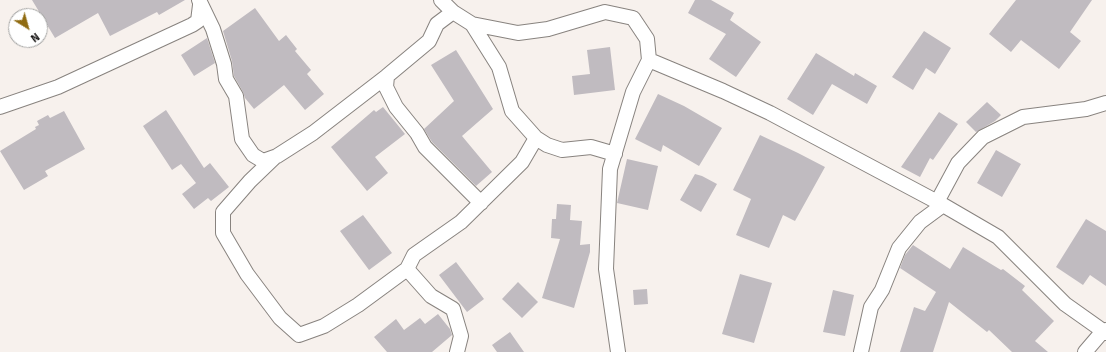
<!DOCTYPE html>
<style>
body{margin:0}
#map{position:relative;width:1106px;height:352px;overflow:hidden;background:#f7f1ed;font-family:Signika,sans-serif}
canvas{display:block}
.north{position:absolute;left:8px;top:8px;width:40px;height:40px;box-sizing:border-box;background:#fff;border:1px solid #a3a3a2;border-radius:50%;rotate:143deg;font-size:11px;font-weight:700;line-height:16px;text-align:center;color:#1a1817}
.north::after{content:'';display:block;margin:auto;width:14px;height:18px;background:#906b11;clip-path:polygon(50% 0,100% 100%,50% 72%,0 100%)}
</style>
<div id="map">
<canvas width="1106" height="352"></canvas>
<div class="north">N</div>
</div>
<script>
const context = document.querySelector('canvas').getContext('2d');
context.lineJoin = 'round';
function fillPath(path, color) { context.fillStyle = color; context.fill(path, 'evenodd'); }
function stroke(path, color, width, dash) { context.strokeStyle = color; context.lineWidth = width; context.lineCap = dash ? 'butt' : 'round'; context.setLineDash(dash || []); context.stroke(path); }
fillPath(new Path2D(`
 M32,0H185L159,15L157,12L110,36L98,13L55,38Z
 M695,0H711L734,13L730,20L761,42L736,77L709,59L726,34L688,13Z
 M1016,0H1092L1070,32L1081,41L1059,69L1021,40L1011,52L989,34Z
 M255,8L279,41L286,35L297,49L295,51L311,70L307,74L324,94L305,110L284,85L254,109L245,98L243,92L234,76L232,61L223,31Z
 M924,31L951,48L935,74L926,68L913,90L892,77Z
 M207,38L215,63L194,76L181,55Z
 M610,47L615,90L574,95L572,76L590,74L587,50Z
 M456,50L493,109L462,136L492,172L476,186L432,142L424,129L454,101L431,65Z
 M816,53L854,76L855,73L877,86L867,104L832,84L813,115L787,99Z
 M658,94L684,106L722,128L699,166L663,145L661,152L635,139Z
 M987,102L1001,115L995,121L976,132L966,122Z
 M383,107L405,134L375,157L388,173L367,191L331,147L374,110L376,112Z
 M166,110L204,168L210,163L229,187L211,201L208,198L194,209L182,194L196,183L181,164L172,170L143,126Z
 M64,111L85,149L45,171L48,176L24,190L0,151L36,129L35,127L39,125L37,121L48,115L50,118Z
 M939,112L958,124L933,160L930,158L920,177L901,167Z
 M760,135L798,153L825,167L795,221L783,215L769,248L736,235L751,199L733,190Z
 M996,150L1021,164L1002,197L977,183Z
 M627,159L658,166L648,210L617,203Z
 M695,174L702,176L717,184L701,212L680,200Z
 M557,204L571,205L570,220L582,221L580,245L590,244V252L574,308L542,298L560,239L551,238L552,219H556Z
 M363,215L392,253L369,270L340,231Z
 M1086,219L1106,231V286L1090,275L1083,285L1056,267Z
 M913,245L950,269L963,247L1001,270L1003,269L1025,286L1022,290L1054,321L1035,341L1048,352H1012L989,330L987,332L949,302L933,352H900L914,307L925,311L936,292L900,268L905,255Z
 M456,262L484,299L467,312L439,275Z
 M740,274L772,283L754,343L722,334Z
 M518,282L538,302L522,318L502,299Z
 M647,289L648,304L634,305L633,290Z
 M833,290L854,295L845,336L823,332Z
 M438,314L450,329L452,335L432,352H387L374,337L396,319L404,330L420,318L425,324Z
 M510,332L524,352H497L492,345Z`), '#c0bbc0');
const minor = new Path2D(`
 M199,0L213,29L224,64L226,79L236,96L242,139L253,155L263,161L277,156L313,133L387,76L429,41L437,24L453,12
 M441,0L453,12L472,24L518,33L548,29L605,12L633,18L647,39L649,60L633,92L610,169L606,269L618,352
 M472,24L499,67L512,111L536,138L547,145L562,150L591,147L615,154
 M649,60L723,91L770,113L943,205L998,237L1065,304L1106,333
 M387,76L386,87L396,107L417,133L425,147L481,203
 M0,107L58,87L192,25L198,21L200,5
 M275,157L250,181L223,212V233L247,274L280,318L299,335L324,326L358,305L407,269L414,255L461,222L522,162L536,138
 M937,202L958,163L983,137L1023,117L1086,109L1106,103
 M407,269L431,296L453,309L461,336L457,352
 M861,352L871,307L882,290L899,248L920,222L943,205
 M1085,352L1103,331L1106,330`);
stroke(minor, '#88837f', 16);
stroke(minor, '#fff', 14);
</script>
